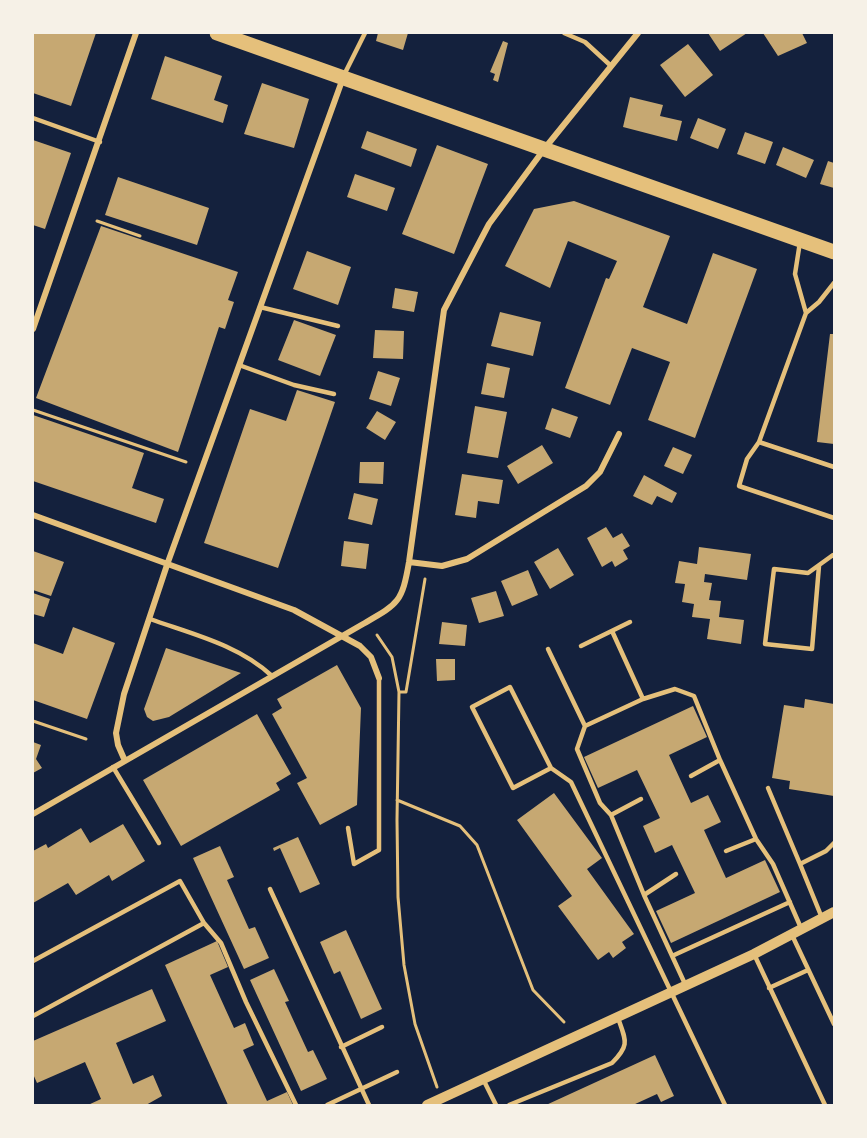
<!DOCTYPE html>
<style>
body{margin:0}
#map{position:relative;width:867px;height:1138px;overflow:hidden;background:#14213d;font-family:Mulish,sans-serif}
canvas{display:block}
.frame{position:absolute;inset:0;border:34px solid #f6f1e7;pointer-events:none}
</style>
<div id="map">
<canvas width="867" height="1138"></canvas>
<div class="frame"></div>
</div>
<script>
const context = document.querySelector('canvas').getContext('2d');
context.lineJoin = 'round';
function fillPath(path, color) { context.fillStyle = color; context.fill(path, 'evenodd'); }
function stroke(path, color, width, dash) { context.strokeStyle = color; context.lineWidth = width; context.lineCap = dash ? 'butt' : 'round'; context.setLineDash(dash || []); context.stroke(path); }
fillPath(new Path2D(`
 M33,33H96L71,106L33,93Z
 M378,33H408L403,50L376,41Z
 M708,33H747L720,51Z
 M763,33H802L807,43L778,56Z
 M503,41L508,43L498,82L493,80L495,74L490,72Z
 M688,44L713,75L685,97L660,65Z
 M165,56L222,76L214,100L228,105L223,123L151,99Z
 M262,83L309,99L294,148L244,134Z
 M630,97L663,105L660,116L682,121L677,141L623,127Z
 M698,118L726,129L718,149L690,138Z
 M367,131L417,149L411,167L361,148Z
 M745,132L773,142L765,164L737,154Z
 M33,140L71,153L45,229L33,225Z
 M437,145L488,164L454,254L402,234Z
 M783,147L814,160L806,178L776,165Z
 M828,161L834,163V188L820,184Z
 M355,174L395,188L387,211L347,197Z
 M118,177L209,208L197,245L105,215Z
 M574,201L670,236L643,307L687,324L713,253L757,269L695,438L648,420L670,362L632,348L610,405L565,388L606,278L609,279L617,261L568,241L550,288L505,266L534,209Z
 M101,226L238,272L228,300L234,302L225,329L219,327L178,452L36,398Z
 M307,251L351,267L338,305L293,289Z
 M395,288L418,292L414,312L392,308Z
 M500,312L541,322L533,356L491,346Z
 M294,320L336,335L320,376L278,360Z
 M375,330L404,331L403,359L373,358Z
 M830,334H834V444L817,442Z
 M487,363L510,368L504,398L481,394Z
 M378,371L400,378L391,406L369,399Z
 M297,390L335,402L278,568L204,543L250,409L286,421Z
 M475,406L507,412L498,458L467,453Z
 M552,408L578,417L570,438L545,429Z
 M377,411L396,422L385,440L366,428Z
 M33,415L144,453L132,488L164,499L156,523L33,481Z
 M542,445L553,463L518,484L507,466Z
 M673,447L692,455L683,474L664,466Z
 M360,462H384L383,484L359,483Z
 M462,474L503,480L499,504L478,501L476,518L455,515Z
 M644,475L677,493L672,503L657,496L652,505L633,496Z
 M354,493L378,499L372,525L348,519Z
 M606,527L613,538L622,533L630,546L623,550L628,559L615,567L612,561L602,567L587,538Z
 M344,541L369,544L366,569L341,566Z
 M699,547L751,554L747,580L705,574L704,582L712,583L709,600L721,601L719,617L744,620L741,644L707,639L710,619L692,617L694,604L682,602L685,584L675,583L679,561L697,564Z
 M558,548L574,575L550,589L534,562Z
 M33,551L64,562L51,596L33,590Z
 M528,570L538,595L512,606L501,581Z
 M496,591L504,616L479,623L471,598Z
 M33,593L50,599L44,617L33,614Z
 M442,622L467,625L465,646L439,644Z
 M73,627L115,643L87,719L33,700V643L63,654Z
 M166,648L241,673L169,717L153,721L147,717L144,709Z
 M436,659H455V680L437,681Z
 M337,665L361,708L357,805L320,825L297,783L307,778L272,714L282,708L277,699Z
 M805,699L834,704V796L789,789L790,781L772,778L784,705L804,708Z
 M693,706L707,737L669,755L691,803L708,795L721,822L704,830L726,878L765,860L780,892L671,943L656,911L695,893L672,845L655,853L643,826L660,818L637,770L598,788L584,757Z
 M257,714L291,774L276,783L280,790L181,846L143,780Z
 M33,742L41,745L36,759L42,768L33,773Z
 M554,793L602,858L587,869L634,934L622,942L626,948L613,958L609,952L598,960L558,906L572,896L517,820Z
 M123,824L145,861L112,881L109,875L76,895L68,883L33,903V851L46,844L48,848L81,828L90,843Z
 M298,837L320,884L300,893L280,848L274,851L273,848Z
 M220,846L234,877L227,880L249,929L255,927L269,958L244,969L193,858Z
 M346,930L382,1009L361,1019L340,971L334,974L320,942Z
 M217,941L228,967L210,975L234,1028L245,1023L254,1045L243,1050L267,1101L287,1092L293,1105H228L165,965Z
 M274,969L289,1001L285,1002L308,1052L313,1050L327,1079L301,1091L250,980Z
 M152,989L166,1021L116,1043L133,1084L153,1075L162,1096L146,1105H88L101,1099L85,1062L37,1083L33,1074V1041Z
 M655,1055L674,1096L661,1102L657,1094L633,1105H546Z`), '#c6a872');
stroke(new Path2D(`
 M97,221L140,236
 M33,410L186,462
 M377,635L392,657L399,692L397,820L398,897L404,965L415,1024L437,1087
 M399,692H406L425,579
 M33,721L86,739
 M397,800L460,826L477,845L533,990L564,1022`), '#e5c07b', 3);
stroke(new Path2D(`
 M564,33L585,42L610,65
 M344,75L365,33
 M33,118L100,142
 M800,242L795,274L806,313
 M834,283L819,302L806,313L759,442L747,459L739,486L834,518
 M260,307L338,326
 M239,365L294,385L334,394
 M759,442L834,467
 M819,566L812,649L765,644L774,569L808,573L833,555L834,556
 M150,619C192,634 239,645 272,676
 M612,631L643,699
 M581,646L630,622
 M548,649L585,726
 M113,767L159,843
 M551,768L513,788L472,707L510,687L551,768L571,782L725,1105
 M691,776L720,760L756,839L773,864L801,928
 M768,788L800,864
 M641,799L611,815L644,895L685,984
 M611,815L600,803L577,749L585,726L643,699L675,689L694,696L720,760
 M348,828L354,864L379,850V678
 M726,851L756,839
 M270,889L369,1105
 M644,895L676,874
 M822,918L800,864L826,851L834,843
 M204,923L221,943L246,1002L296,1105
 M792,935L834,1024
 M754,954L825,1105
 M672,956L790,902
 M33,961L180,881L204,923L33,1016
 M769,988L808,970
 M341,1047L382,1027
 M483,1079L496,1105
 M327,1105L397,1072
 M509,1105L612,1063C630,1045 626,1041 618,1018`), '#e5c07b', 4.5);
stroke(new Path2D(`
 M33,329L136,33
 M33,515L294,610L360,646L371,657L379,678
 M409,562L442,566L467,559L586,486L600,472L619,434
 M125,761L118,745L116,733L124,694L168,562L343,78
 M33,814L363,624C398,604 402,603 409,562L444,310L489,224L545,148L638,33`), '#e5c07b', 6);
stroke(new Path2D(`
 M427,1105L754,954L834,912`), '#e5c07b', 10);
stroke(new Path2D(`
 M217,33L834,252`), '#e5c07b', 15);
</script>
